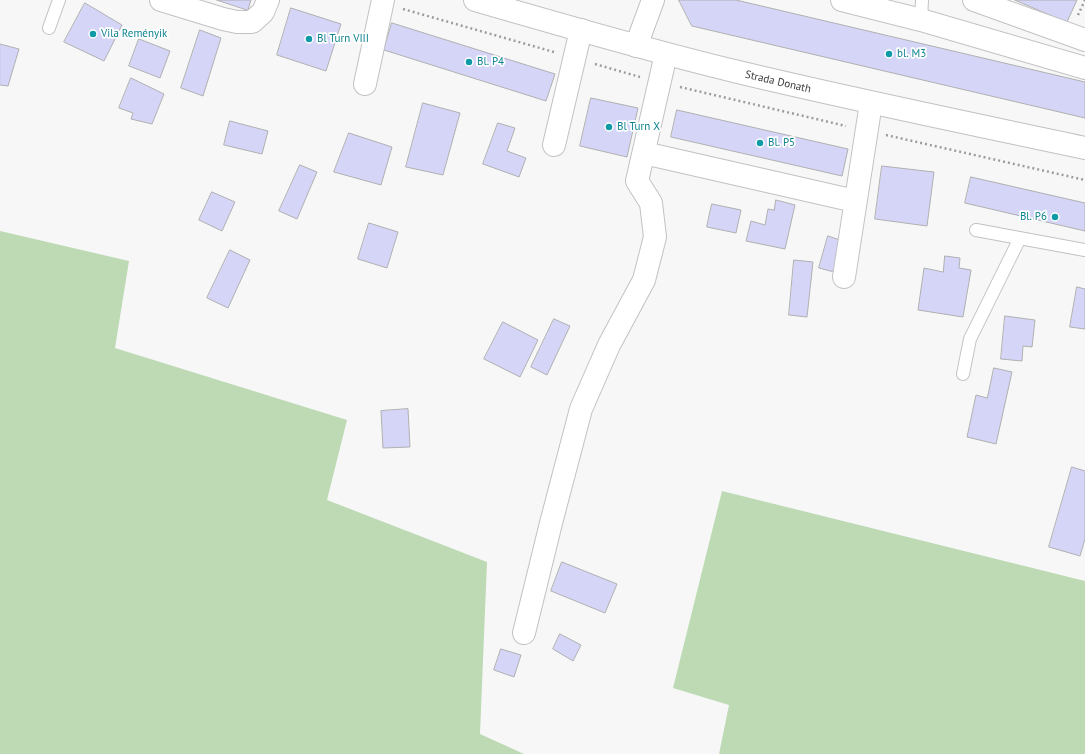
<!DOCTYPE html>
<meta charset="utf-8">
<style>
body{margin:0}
canvas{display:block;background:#f7f7f8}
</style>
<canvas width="1085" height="754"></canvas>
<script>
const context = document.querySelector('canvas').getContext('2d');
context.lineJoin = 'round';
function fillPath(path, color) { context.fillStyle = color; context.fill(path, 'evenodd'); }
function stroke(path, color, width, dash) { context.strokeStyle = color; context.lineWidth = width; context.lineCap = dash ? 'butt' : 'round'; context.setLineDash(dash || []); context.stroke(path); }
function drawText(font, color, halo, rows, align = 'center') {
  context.font = font + ' "PT Sans",sans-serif'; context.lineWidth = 3.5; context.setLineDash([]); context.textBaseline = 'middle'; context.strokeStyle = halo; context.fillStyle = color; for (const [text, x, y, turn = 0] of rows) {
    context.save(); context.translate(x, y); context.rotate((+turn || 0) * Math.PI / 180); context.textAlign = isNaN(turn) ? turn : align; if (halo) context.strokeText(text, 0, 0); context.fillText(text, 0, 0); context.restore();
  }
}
fillPath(new Path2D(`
 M0,231L129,261L115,348L347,420L327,500L487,562L480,734L524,754H0Z
 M722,491L1085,581V754H719L729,705L673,688Z`), '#bddab4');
const building = new Path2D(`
 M217,0H251L248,10Z
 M679,0H736L1085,82V118L692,26Z
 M1015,0H1077L1067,22Z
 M85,3L122,25L104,61L64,42Z
 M291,8L341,24L326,71L277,55Z
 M392,23L555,74L546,101L384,50Z
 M200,30L221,38L203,96L181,88Z
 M139,39L170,51L160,78L129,66Z
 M0,44L19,49L8,86L0,85Z
 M131,78L164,94L152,124L131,119L133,113L119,108Z
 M591,98L638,108L627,157L580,146Z
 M423,103L460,113L443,175L406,167Z
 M677,110L848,149L842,176L671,137Z
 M230,121L268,131L262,154L224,145Z
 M498,123L515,128L507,151L526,158L519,177L483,164Z
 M349,133L392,147L381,185L334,172Z
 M300,165L317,172L297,219L279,211Z
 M882,166L934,172L927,226L875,219Z
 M971,177L1085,203V231L965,203Z
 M212,192L235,202L222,231L199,220Z
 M776,200L795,205L785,249L746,241L751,221L765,225L768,209L774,210Z
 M712,204L741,210L736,233L707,227Z
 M369,223L398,232L387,268L358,259Z
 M828,236L843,241L834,272L819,268Z
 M230,250L250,260L228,308L207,298Z
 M945,256L960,258L959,268L971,270L963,317L918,310L924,268L943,272Z
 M794,260L813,262L807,317L789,315Z
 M1077,287L1085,289V329L1070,327Z
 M1005,316L1035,320L1032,347L1023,346L1022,361L1001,359Z
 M554,319L570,326L547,375L531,367Z
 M503,322L538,340L520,377L484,359Z
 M994,368L1012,372L996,444L967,437L976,395L987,398Z
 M408,409L410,447L383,448L381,411Z
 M1072,467L1085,471V539L1080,556L1049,547Z
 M562,562L617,584L605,613L551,591Z
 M560,634L581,645L573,661L553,649Z
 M501,649L521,655L514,677L494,670Z`);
fillPath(building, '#d4d5f7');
stroke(building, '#b0b0b1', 1);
const service = new Path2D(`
 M921,20L922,0
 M49,28L59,0
 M976,230L1085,250
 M963,374L970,339L1020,238`);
const minor = new Path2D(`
 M161,0L223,19L237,22H252L263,12L268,0
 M842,0L921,20L1085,68
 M974,0L1085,40
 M636,46L653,0
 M365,84L383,0
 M554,145L581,30
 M644,153L855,201
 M844,277L871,103
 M524,633L551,523L581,409L609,345L644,280L655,237L651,203L637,181L666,54`);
const secondary = new Path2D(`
 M475,0C561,25 647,50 734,71C850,99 968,123 1085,148`);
stroke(service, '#c2c2c3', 14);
stroke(minor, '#c2c2c3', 24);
stroke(secondary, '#c2c2c3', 24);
stroke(new Path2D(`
 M403,9L554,52
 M1078,15L1085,0
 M595,64L640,77
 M680,87L846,126
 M886,135L1085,180`), '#9d9d9e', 2.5, [2, 3]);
stroke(service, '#fff', 12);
stroke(minor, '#fff', 22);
stroke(secondary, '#fff', 22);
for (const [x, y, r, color] of [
 [93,34,4,"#0f9aa8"],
 [309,39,4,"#0f9aa8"],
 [889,54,4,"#0f9aa8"],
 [469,62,4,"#0f9aa8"],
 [609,127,4,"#0f9aa8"],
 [760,143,4,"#0f9aa8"],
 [1055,217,4,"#0f9aa8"]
]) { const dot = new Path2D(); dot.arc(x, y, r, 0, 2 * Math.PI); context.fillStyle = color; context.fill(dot); stroke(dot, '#fff', 1.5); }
drawText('11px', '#0d838f', '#fff', [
 ["Vila Reményik",101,34],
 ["Bl Turn VIII",317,39],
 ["bl. M3",897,54],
 ["Bl. P4",477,62],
 ["Bl Turn X",617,127],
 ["Bl. P5",768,143],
 ["Bl. P6",1047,217,"right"]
], 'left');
drawText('11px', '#3a3a3a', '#fff', [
 ["Strada Donath",778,82,13]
]);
</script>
